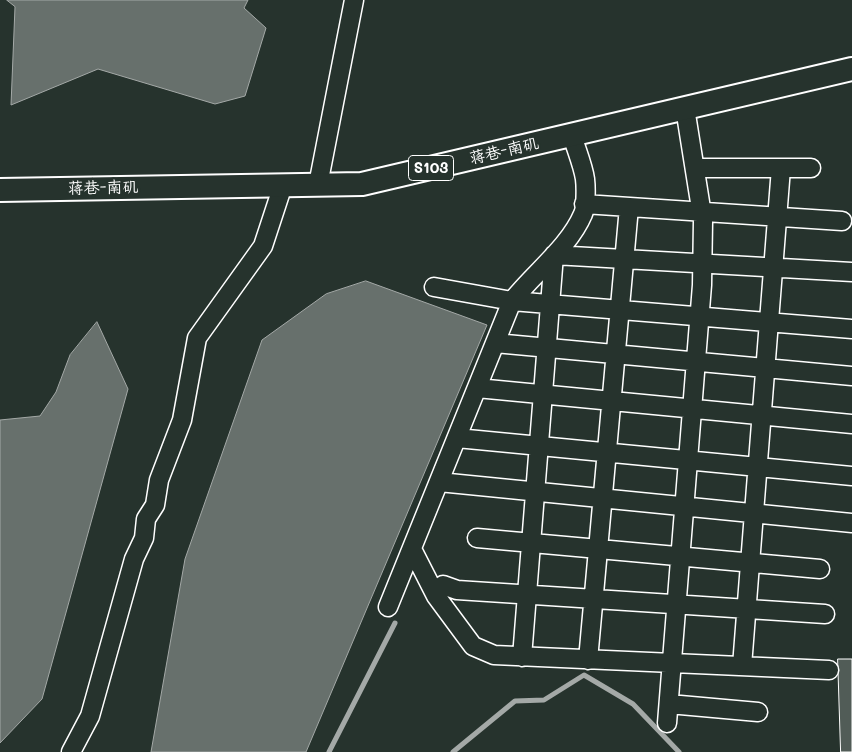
<!DOCTYPE html>
<meta charset="utf-8">
<style>
body{margin:0}
canvas{display:block;background:#26332d}
</style>
<canvas width="852" height="752"></canvas>
<script>
const context = document.querySelector('canvas').getContext('2d');
context.lineJoin = 'round';
function fillPath(path, color) { context.fillStyle = color; context.fill(path, 'evenodd'); }
function stroke(path, color, width, dash) { context.strokeStyle = color; context.lineWidth = width; context.lineCap = dash ? 'butt' : 'round'; context.setLineDash(dash || []); context.stroke(path); }
function drawText(font, color, halo, rows, align = 'center') {
  context.font = font + ' Mali,"LXGW WenKai TC",sans-serif'; context.lineWidth = 4.5; context.setLineDash([]); context.textBaseline = 'middle'; context.strokeStyle = halo; context.fillStyle = color; for (const [text, x, y, turn = 0] of rows) {
    context.save(); context.translate(x, y); context.rotate((+turn || 0) * Math.PI / 180); context.textAlign = isNaN(turn) ? turn : align; if (halo) context.strokeText(text, 0, 0); context.fillText(text, 0, 0); context.restore();
  }
}
const water = new Path2D(`
 M7,0H248L244,8L266,28L245,96L215,104L98,69L11,105L15,7Z
 M366,281L487,325L306,752H151L185,559L262,340L326,294Z
 M97,322L128,389L42,699L0,743V420L40,416L56,392L70,355Z`);
fillPath(water, '#67706c');
stroke(water, '#a4a9a7', 1);
stroke(new Path2D(`
 M329,752L395,623
 M453,752L515,701L544,700L584,675L633,704L679,752`), '#a4a9a7', 5);
const building = new Path2D(`
 M838,659H852V752H841Z`);
fillPath(building, '#515c57');
stroke(building, '#fff', 1);
const minor = new Path2D(`
 M695,168H811
 M318,185L354,0
 M584,204L842,221
 M434,287L512,301L852,329
 M495,343L852,376
 M477,388L852,424
 M457,438L852,476
 M439,482L852,523
 M477,538L820,569
 M412,549L436,596L473,646L494,655L829,670
 M436,596L443,585L457,590L825,614
 M388,607L512,301C534,273 569,247 583,214C586,208 586,187 585,179C583,165 576,149 572,135
 M522,657L554,255L852,272
 M588,660L629,207
 M742,666L781,168
 M669,704L758,712
 M667,723L702,285L703,221L685,108
 M71,752L90,716L134,559L144,538L146,519L155,505L159,480L182,420L197,338L263,246L283,185`);
const major = new Path2D(`
 M0,190L362,184L852,69`);
stroke(minor, '#fff', 21);
stroke(major, '#fff', 26);
stroke(minor, '#26332d', 18);
stroke(major, '#26332d', 22);
for (const [x, y, w] of [
 [431,168,45]
]) { const box = new Path2D(); box.roundRect(x - w / 2, y - 12.5, w, 25, 4); context.fillStyle = '#26332d'; context.fill(box); stroke(box, '#fff', 1); }
drawText('bold 15px', '#fff', null, [
 ["S103",431,168]
]);
drawText('16px', '#fff', '#26332d', [
 ["蒋巷-南矶",504,151,-13],
 ["蒋巷-南矶",103,188,-1]
]);
</script>
